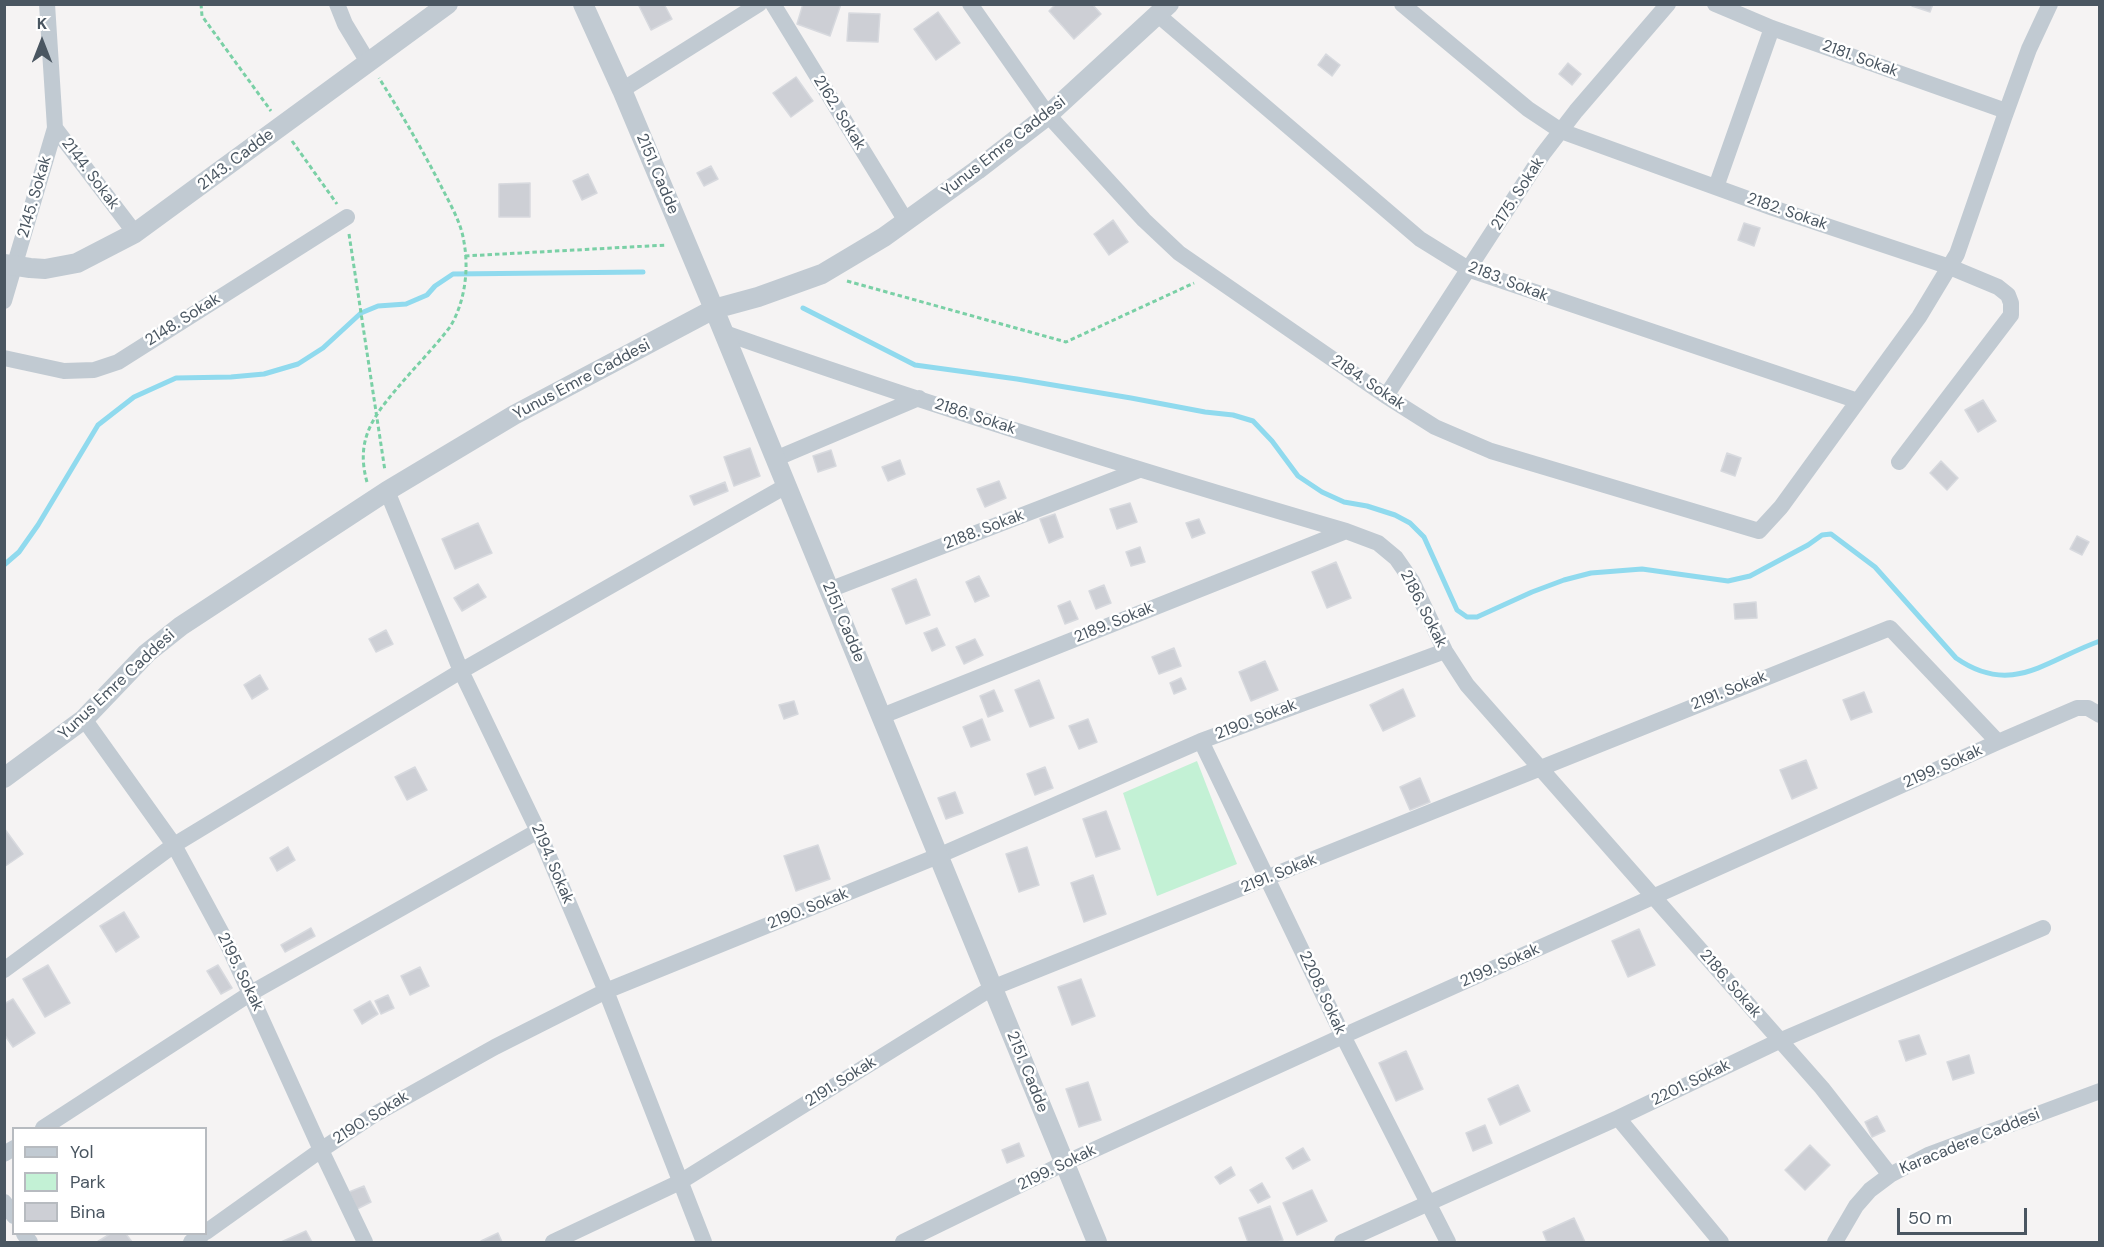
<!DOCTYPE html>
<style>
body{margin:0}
#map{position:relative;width:2104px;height:1247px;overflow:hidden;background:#f5f3f3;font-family:"DM Sans",sans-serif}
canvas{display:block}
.frame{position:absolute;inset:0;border:6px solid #4a5661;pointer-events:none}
.legend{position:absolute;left:12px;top:1127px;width:195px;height:108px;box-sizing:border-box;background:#fff;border:2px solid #b7bbc0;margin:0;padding:8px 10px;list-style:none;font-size:18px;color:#4a5661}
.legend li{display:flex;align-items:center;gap:12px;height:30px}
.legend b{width:30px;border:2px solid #b7bbc0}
.north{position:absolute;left:12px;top:12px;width:60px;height:60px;-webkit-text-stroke:4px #fff;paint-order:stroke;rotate:0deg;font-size:16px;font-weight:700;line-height:24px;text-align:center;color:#4a5661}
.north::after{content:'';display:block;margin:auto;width:21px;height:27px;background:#4a5661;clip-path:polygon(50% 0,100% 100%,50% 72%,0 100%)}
.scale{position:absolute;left:1897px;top:1208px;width:130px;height:27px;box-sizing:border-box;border:3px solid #4a5661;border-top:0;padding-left:8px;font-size:18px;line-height:21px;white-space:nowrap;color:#4a5661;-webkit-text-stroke:4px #fff;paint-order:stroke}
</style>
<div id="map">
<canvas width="2104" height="1247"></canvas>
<div class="frame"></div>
<ul class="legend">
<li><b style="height:8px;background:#c1cad2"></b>Yol</li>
<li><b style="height:16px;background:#c3f1d5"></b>Park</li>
<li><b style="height:16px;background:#cdcfd5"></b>Bina</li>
</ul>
<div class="north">K</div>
<div class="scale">50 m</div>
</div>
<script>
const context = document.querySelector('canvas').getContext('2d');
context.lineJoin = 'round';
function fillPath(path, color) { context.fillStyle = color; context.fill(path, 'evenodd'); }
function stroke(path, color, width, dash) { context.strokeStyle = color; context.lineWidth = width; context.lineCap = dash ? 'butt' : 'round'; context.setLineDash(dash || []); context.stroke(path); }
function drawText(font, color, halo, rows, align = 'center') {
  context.font = font + ' "DM Sans",sans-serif'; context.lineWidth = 5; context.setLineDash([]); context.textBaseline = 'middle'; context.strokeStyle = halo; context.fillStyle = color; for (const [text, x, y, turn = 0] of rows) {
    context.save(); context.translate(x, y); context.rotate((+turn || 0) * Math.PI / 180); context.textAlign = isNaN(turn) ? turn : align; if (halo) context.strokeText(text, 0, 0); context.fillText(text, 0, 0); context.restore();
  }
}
fillPath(new Path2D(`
 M1197,761L1237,864L1157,896L1123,793Z`), '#c3f1d5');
stroke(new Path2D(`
 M803,308L915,365L1017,379L1131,398L1205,412L1233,415L1253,421L1272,441L1298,476L1322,492L1344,502L1367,506L1395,515L1410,523L1424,537L1457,610L1467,617H1477L1532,592L1564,580L1591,573L1642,569L1728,581L1750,576L1808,545L1822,535L1831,534L1875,567L1956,658C2012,697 2046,660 2100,641
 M4,565L19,552L38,525L98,425L134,397L176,378L231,377L264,374L298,364L323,348L361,313L378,306L406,304L427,295L435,286L453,274L643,272`), '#90daee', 5);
const building = new Path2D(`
 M642,4H664L672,19L651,30L639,6Z
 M803,4H841L830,36L797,24Z
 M1056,4H1092L1101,14L1074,39L1049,11Z
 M1913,4H1933L1930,12L1912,6Z
 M938,12L960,43L936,60L914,29Z
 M849,13L880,14L878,42L847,41Z
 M1326,54L1340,65L1332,76L1318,65Z
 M1568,63L1581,74L1572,85L1559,74Z
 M796,77L813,101L791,117L773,93Z
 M711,166L718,179L704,186L697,173Z
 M588,174L597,193L582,200L573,181Z
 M530,183V217H499V184Z
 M1113,220L1128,242L1109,255L1094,234Z
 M1744,223L1760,228L1754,246L1738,240Z
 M1983,400L1996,421L1978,432L1965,410Z
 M750,448L760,476L734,486L724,457Z
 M831,450L836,466L818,472L813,456Z
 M1727,453L1741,458L1735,476L1721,471Z
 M900,460L905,474L888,481L882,467Z
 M1941,461L1958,478L1947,490L1930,473Z
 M999,481L1006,498L985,507L977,489Z
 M725,482L728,491L694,505L690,496Z
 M1130,503L1137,522L1117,529L1110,509Z
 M1055,514L1063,537L1049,543L1040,519Z
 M1199,519L1205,533L1192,538L1186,523Z
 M478,523L492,553L455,569L442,539Z
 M2077,536L2089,542L2082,555L2070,549Z
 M1140,547L1145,562L1131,566L1126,552Z
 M1336,562L1351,598L1327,608L1312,572Z
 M979,576L989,596L975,602L966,582Z
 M916,579L930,615L906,624L892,589Z
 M478,584L486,597L462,611L454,598Z
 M1104,585L1111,603L1096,609L1089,591Z
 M1070,601L1078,619L1065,624L1058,606Z
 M1756,602L1757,618L1735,619L1734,604Z
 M937,628L945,645L932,651L924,633Z
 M386,630L393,644L376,652L369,639Z
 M975,639L983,655L964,664L956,647Z
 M1174,648L1181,666L1159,674L1152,657Z
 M1265,661L1278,690L1251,701L1239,672Z
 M260,675L268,689L252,699L244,685Z
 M1181,678L1186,689L1174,694L1170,683Z
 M1039,680L1054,718L1030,727L1015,690Z
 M1403,689L1415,716L1383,731L1370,705Z
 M994,690L1003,711L988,717L980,696Z
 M1864,692L1872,712L1851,720L1843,700Z
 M794,701L798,714L784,719L779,705Z
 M982,719L990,740L971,747L963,727Z
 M1088,719L1097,742L1079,749L1069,726Z
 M1806,760L1817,788L1792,799L1780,770Z
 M415,767L427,790L407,800L395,777Z
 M1045,767L1053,788L1035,795L1027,774Z
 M1420,778L1430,802L1410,810L1400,787Z
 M955,792L963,813L946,819L938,798Z
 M1106,811L1120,849L1096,857L1083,819Z
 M4,828L23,854L4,867Z
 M818,845L830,879L796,891L784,856Z
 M288,847L295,860L277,871L270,858Z
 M1027,847L1039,885L1019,892L1006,854Z
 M1093,875L1106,914L1084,922L1071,883Z
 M124,912L139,937L116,952L100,926Z
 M311,928L315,936L285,952L281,945Z
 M1639,929L1655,965L1628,977L1612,941Z
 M48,965L70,1003L45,1017L23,979Z
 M218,965L232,988L221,994L207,971Z
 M420,967L429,986L410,995L401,976Z
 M1081,979L1095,1016L1072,1025L1058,987Z
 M388,995L394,1008L381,1014L375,1001Z
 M13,999L35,1033L13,1047L4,1034V1004Z
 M370,1001L378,1014L362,1024L354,1010Z
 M1919,1035L1926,1054L1906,1061L1899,1041Z
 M1406,1051L1423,1089L1396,1101L1379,1063Z
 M1969,1055L1974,1073L1953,1080L1947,1062Z
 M1088,1082L1101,1120L1079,1127L1066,1089Z
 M1518,1085L1530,1111L1500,1125L1488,1099Z
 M1877,1116L1885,1131L1872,1137L1865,1122Z
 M1485,1125L1492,1143L1473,1151L1466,1133Z
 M1019,1143L1024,1156L1007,1163L1002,1150Z
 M1810,1145L1830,1165L1805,1190L1785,1170Z
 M1303,1148L1310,1160L1293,1169L1286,1158Z
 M1231,1167L1235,1175L1220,1184L1215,1177Z
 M1262,1183L1270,1197L1258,1203L1250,1190Z
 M364,1186L371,1202L357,1209L349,1192Z
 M1312,1190L1327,1221L1297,1235L1283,1203Z
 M1270,1206L1283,1240L1277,1242H1248L1239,1218Z
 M1574,1218L1585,1242H1547L1543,1232Z
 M306,1231L312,1242H281Z
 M498,1233L502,1242H482L481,1241Z
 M110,1234H126L132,1242H97Z`);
fillPath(building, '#cdcfd5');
stroke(building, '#d7d9de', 1.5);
stroke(new Path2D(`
 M201,4L202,16L271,111
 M292,141L337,204
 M349,234L385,471
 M465,256L667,245
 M847,281L1066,342L1194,283
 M367,482C354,436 377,412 405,379C420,362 436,345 450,327C465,302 469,270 464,242C461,222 450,204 441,186C422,149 401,113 379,78`), '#7ad0a6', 3, [4.5, 3]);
stroke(new Path2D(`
 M47,4L55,128L135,233
 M337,4L345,24L368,62
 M773,4L906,221
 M970,4L1048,115L1144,220L1179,253L1386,396L1435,427L1491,451L1759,531L1781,507L1919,317L1957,254L2004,118L2029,49L2050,4
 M1402,4L1528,109L1561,131L1773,208L1950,267L1998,287L2008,295L2011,303V315L1899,462
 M1715,4L1772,28L2006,111
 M1158,15L1420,239L1470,270L1858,401
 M622,90L759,4
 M1716,187L1772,28
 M4,301L55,128
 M722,332C928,405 1137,470 1346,531L1378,543L1396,558L1412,581L1445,651L1467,685L1822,1088L1890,1175
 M4,358L64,371L94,370L118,362L347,217
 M1386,396L1543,154L1576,111L1668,4
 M775,459L919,398
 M387,491L461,671L538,831L606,991L704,1242
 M829,590L1139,470
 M882,716L1346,531
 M84,719L174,845L227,943L321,1150L365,1242
 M1201,741L1343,1036L1448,1242
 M4,970L174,845L461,671L786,486
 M1618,1118L1721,1242
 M43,1128L251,993L538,831
 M4,1154L14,1148
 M4,1202L14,1216
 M206,1232L321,1150L372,1116L495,1047L606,991L938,856L1201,741L1445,651
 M24,1234L30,1242
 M191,1242L203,1234
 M553,1242L680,1182L992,988L1890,628L1998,742
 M903,1242L1065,1163L1343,1036L1998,742L2077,708H2088L2100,715
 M1342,1242L1618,1118L1779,1041L2043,928
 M1835,1242L1856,1206L1870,1190L1890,1175L1928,1155L2100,1091`), '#c1cad2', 16);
stroke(new Path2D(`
 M583,4L622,90L714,309L1097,1242
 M4,264L30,268L45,269L77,263L135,233L448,4
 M4,778L84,719L147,653L181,626L387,491L514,415L714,309L758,297L822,274L884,237L977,170L1048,115L1169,4`), '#c1cad2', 20);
drawText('16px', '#4a5661', '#fff', [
 ["2181. Sokak",1860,59,20],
 ["2162. Sokak",839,113,58],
 ["Yunus Emre Caddesi",1004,147,-38],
 ["2143. Cadde",236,160,-37],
 ["2144. Sokak",90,174,53],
 ["2151. Cadde",657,174,67],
 ["2175. Sokak",1518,194,-57],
 ["2145. Sokak",35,197,-74],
 ["2182. Sokak",1787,212,19],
 ["2183. Sokak",1508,282,21],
 ["2148. Sokak",183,320,-32],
 ["Yunus Emre Caddesi",582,380,-28],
 ["2184. Sokak",1368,383,34],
 ["2186. Sokak",975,417,18],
 ["2188. Sokak",984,530,-21],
 ["2186. Sokak",1423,609,63],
 ["2151. Cadde",843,622,67],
 ["2189. Sokak",1114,623,-22],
 ["Yunus Emre Caddesi",117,685,-43],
 ["2191. Sokak",1729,691,-22],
 ["2190. Sokak",1256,720,-21],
 ["2199. Sokak",1943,767,-24],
 ["2194. Sokak",552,864,67],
 ["2191. Sokak",1279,874,-22],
 ["2190. Sokak",808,909,-22],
 ["2199. Sokak",1500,966,-24],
 ["2195. Sokak",240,972,64],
 ["2186. Sokak",1730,984,49],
 ["2208. Sokak",1322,993,65],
 ["2151. Cadde",1027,1072,68],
 ["2191. Sokak",841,1082,-32],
 ["2201. Sokak",1691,1083,-26],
 ["2190. Sokak",371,1118,-32],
 ["Karacadere Caddesi",1970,1142,-22],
 ["2199. Sokak",1057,1168,-26]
]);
</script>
